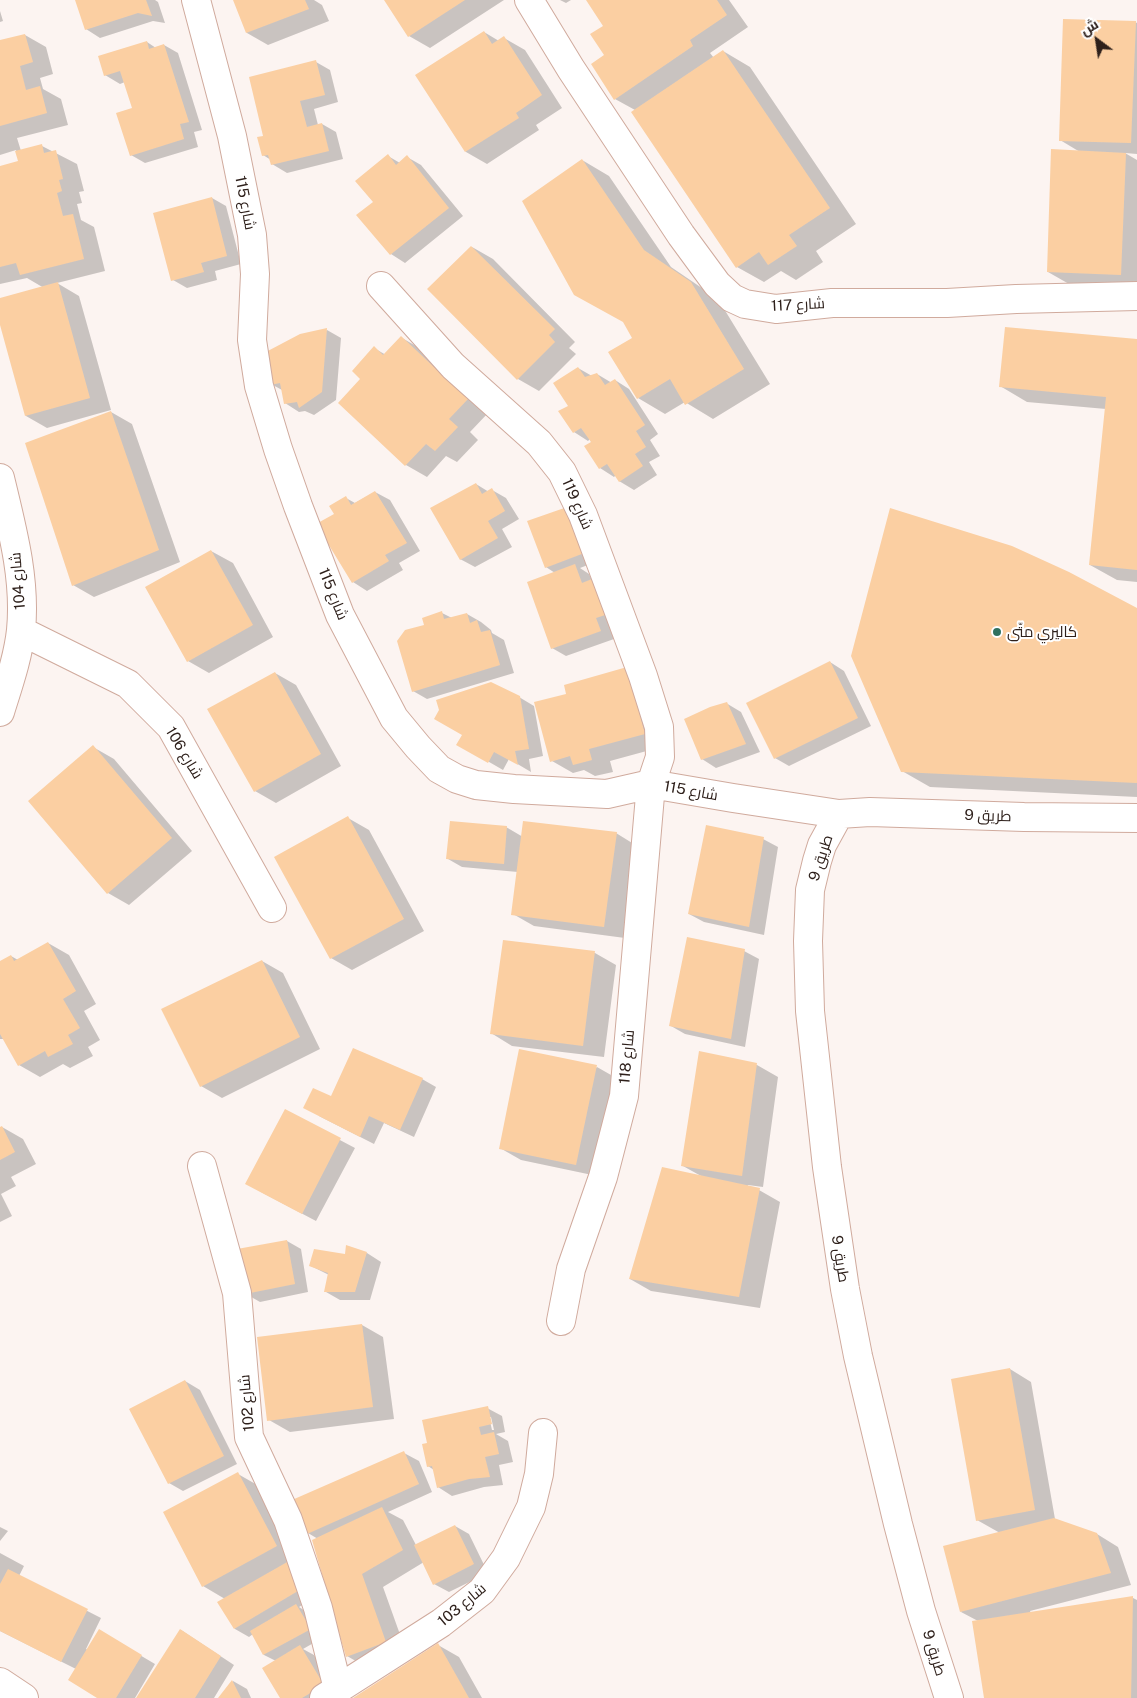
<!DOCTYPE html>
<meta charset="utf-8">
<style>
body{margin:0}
#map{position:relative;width:1137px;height:1698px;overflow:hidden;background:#fcf4f1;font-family:"Public Sans",Cairo,sans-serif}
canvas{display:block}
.north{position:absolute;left:1072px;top:15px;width:50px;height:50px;-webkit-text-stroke:4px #fff;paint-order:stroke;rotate:329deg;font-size:14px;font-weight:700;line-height:20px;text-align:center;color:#2e201b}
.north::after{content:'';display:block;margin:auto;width:18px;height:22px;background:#2e201b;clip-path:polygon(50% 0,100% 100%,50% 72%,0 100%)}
</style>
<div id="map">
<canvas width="1137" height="1698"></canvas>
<div class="north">ش</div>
</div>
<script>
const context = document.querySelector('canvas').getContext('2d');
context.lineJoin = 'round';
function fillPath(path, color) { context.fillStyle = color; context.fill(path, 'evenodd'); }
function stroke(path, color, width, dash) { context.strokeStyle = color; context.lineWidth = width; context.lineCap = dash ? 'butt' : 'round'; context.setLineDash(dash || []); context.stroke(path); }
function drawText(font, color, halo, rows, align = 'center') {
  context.font = font + ' "Public Sans",Cairo,sans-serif'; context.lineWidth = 4; context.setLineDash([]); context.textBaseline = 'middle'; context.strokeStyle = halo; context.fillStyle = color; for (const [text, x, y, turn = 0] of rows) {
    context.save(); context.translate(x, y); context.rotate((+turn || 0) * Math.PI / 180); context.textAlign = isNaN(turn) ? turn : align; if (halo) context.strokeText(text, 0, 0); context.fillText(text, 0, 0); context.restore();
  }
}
fillPath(new Path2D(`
 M77,0H155L158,2L165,23L153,21L100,38L86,29Z
 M234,0H314L322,5L329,21L268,45L247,33Z
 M386,0H504L430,48L409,36Z
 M560,0H571L566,3Z
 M588,0H729L748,27L710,53L714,58L723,51L750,67L856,224L816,251L823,262L796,280L781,271L764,282L737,267L635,110L615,99L606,55L605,26Z
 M0,11L3,21L0,22Z
 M1135,22L1137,23V154L1125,153L1137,160V286L1069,284L1048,272L1080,152L1060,140Z
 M484,32L499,41L504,38L525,50L562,108L536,125L539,130L487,164L466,152L417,75Z
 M25,35L46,47L53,74L40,78L43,89L61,99L68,125L17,138L21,151L42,146L77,164L84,191L79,192L82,203L77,204L81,220L94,227L105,271L57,283L79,296L111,410L47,428L26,416L0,320V300L44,288L27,278L0,284V167L19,162L16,150L0,155V42Z
 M147,42L156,48L164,45L178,53L202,130L194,132L198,147L145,163L131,155L134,109L125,82L120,84L105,75Z
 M316,62L330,70L338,102L314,109L318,125L322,124L336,132L343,159L287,173L272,164L271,160L263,155L265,137Z
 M388,156L400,163L407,157L421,165L463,216L405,263L391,254L374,202Z
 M582,160L609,176L671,267L718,299L770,384L713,419L685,402L665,414L638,398L634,338Z
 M212,198L226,206L241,264L215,271L217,280L187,288L173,280Z
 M472,247L493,259L575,342L569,348L576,354L539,391L518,379Z
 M327,330L341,338L336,400L314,415L305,411L299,412L285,403L282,390L271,384Z
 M402,338L423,350L489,412L470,432L478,440L457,462L446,456L427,477L406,465L362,379L374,348L386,355Z
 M1137,340V582L1117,580L1090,565L1106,409L1027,402L1000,386Z
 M578,368L592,376L597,374L612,383L615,380L629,389L658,434L650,440L660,456L649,462L657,475L634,490L619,481L616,475L614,477L600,468L590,439L588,441L574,432L569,406Z
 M111,412L132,424L180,562L94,597L73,585Z
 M476,484L489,492L492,490L506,498L519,519L502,529L512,547L475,567L460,559Z
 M375,492L390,500L420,551L399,563L403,570L367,591L353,582L335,515L346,498L355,503Z
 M569,507L601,560L580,568L589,574L592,580L606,589L619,623L609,626L614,639L566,656L552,648L555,573L546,567Z
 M211,551L233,563L273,637L209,673L188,661Z
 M1137,610V797L930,787L902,771Z
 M442,613L452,618L467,614L481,622L491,630L492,633L504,640L514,673L427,699L413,691L426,626Z
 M830,662L844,671L871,726L789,766L775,758Z
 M627,669L665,746L610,761L613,772L595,776L584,770L573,773L552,761Z
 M275,673L296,685L341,766L276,803L255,791Z
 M519,697L534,706L543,756L529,759L531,772L509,759L503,770L458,744Z
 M726,703L741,712L760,752L716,768L702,759Z
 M93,747L114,759L192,851L129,905L108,893Z
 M348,818L369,830L424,931L352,970L331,958Z
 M506,827L523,837L616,833L637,846L625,938L534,926L513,914L518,872L462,867L448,859Z
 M763,839L778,847L764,935L704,922L689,914Z
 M504,941L595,953L616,965L604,1057L512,1046L491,1033Z
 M48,943L69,955L96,1004L84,1011L100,1040L88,1047L93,1056L70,1068L63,1064L40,1077L19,1065L5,1039H0V962L11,956L18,960Z
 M744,951L759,959L745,1047L685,1034L671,1026Z
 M262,961L283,973L320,1049L222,1098L201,1086Z
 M700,1053L757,1065L778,1077L763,1187L748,1185L747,1187L759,1190L780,1202L760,1308L651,1291L630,1279L701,1176L683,1166Z
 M597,1067L618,1079L597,1176L521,1160L500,1148Z
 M422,1079L436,1087L414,1137L384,1123L374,1144L319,1116L332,1098Z
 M285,1111L355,1148L316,1221L261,1192Z
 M2,1127L23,1139L36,1164L11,1177L16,1186L1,1194L12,1216L0,1222V1128Z
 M287,1241L301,1249L308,1292L260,1302L246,1294Z
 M367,1253L381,1262L370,1300H340L326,1292L329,1275L311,1266L346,1256Z
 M362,1325L383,1337L394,1419L290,1432L269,1420Z
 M1010,1369L1031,1382L1055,1519L1097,1534L1118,1547L1131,1585L1030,1611L1031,1613L1133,1598L1137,1600V1698H985L978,1621L961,1612L1000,1533L977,1520Z
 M185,1381L200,1390L237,1464L183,1491L169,1483Z
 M487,1408L502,1416L505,1432L496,1434L508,1441L513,1462L499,1465L503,1485L484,1487L452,1496L438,1487L434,1470L428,1466L429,1444ZM489,1417H491L494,1430H492Z
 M404,1453L419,1461L432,1492L388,1512L403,1520L416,1545L455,1526L469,1534L488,1573L449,1592L434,1584L424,1562L383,1587L407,1654L368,1668L347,1656L318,1539L308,1533Z
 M238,1474L259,1486L317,1596L299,1607L310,1614L324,1637L303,1649L314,1655L338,1693L329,1698H282L276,1661L264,1655L253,1634L249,1637L235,1629L225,1599L203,1586Z
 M0,1527L8,1531L0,1541Z
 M0,1553L24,1566L19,1576L101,1618L86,1649L88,1650L99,1631L155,1664L135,1698H99L76,1669L0,1631Z
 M181,1630L234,1665L214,1698H138Z
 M438,1645L459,1657L482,1698H355Z
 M233,1681L247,1689L251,1698H220Z`), '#0003');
fillPath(new Path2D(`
 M75,0H146L152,16L138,13L85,30Z
 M233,0H305L309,9L246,33Z
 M384,0H465L408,37Z
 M586,0H717L727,15L690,40L693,46L614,100L591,64L604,55L590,34L603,26Z
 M1063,19L1136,21L1131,143L1059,141Z
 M484,31L492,44L504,36L542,95L516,113L519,118L465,152L415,75Z
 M25,34L33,62L20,66L26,90L40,86L47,113L0,126V40Z
 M147,41L149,49L164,44L189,122L180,124L184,139L130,156L116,113L132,108L120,71L104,76L98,56Z
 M723,50L830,208L789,235L797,246L768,265L759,252L736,268L631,112Z
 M316,60L325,95L300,101L307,127L322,123L329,151L271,165L268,155L262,156L257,137L263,136L249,77Z
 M42,144L44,153L56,150L63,179L59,180L62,191L57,193L63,216L73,214L84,259L20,275L16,263L0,267V166L18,161L15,151Z
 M1051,149L1126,153L1121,275L1047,272Z
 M388,154L396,165L407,155L449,208L390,255L356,215L373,202L355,181Z
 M582,159L644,250L691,282L744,369L685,405L670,379L637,399L608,352L632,338L623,322L574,295L522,201Z
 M212,197L227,256L201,263L204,272L171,281L153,213Z
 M471,246L555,329L549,335L555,342L517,380L427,289Z
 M58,282L90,398L25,416L0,325V298Z
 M1005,327L1137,339V570L1089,565L1106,397L999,387Z
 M327,328L322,392L299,408L297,402L284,404L280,383L270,385L264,353L300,334Z
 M401,336L468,399L449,419L458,427L435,451L426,444L405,466L338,403L360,379L352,371L374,346L383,355Z
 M578,367L585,377L597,373L605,385L615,379L645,425L636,431L646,447L635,454L643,466L619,482L607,464L599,469L584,446L591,442L581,428L573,433L558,411L568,406L553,383Z
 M111,411L159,550L72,586L25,443Z
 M476,483L482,494L492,488L505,511L488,521L498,538L460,560L430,508Z
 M375,491L407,543L385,555L389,561L352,583L316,524L334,514L329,506L346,496L351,505Z
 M570,506L587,552L545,568L527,521Z
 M890,508L1012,546L1069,572L1137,608V783L901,772L851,656Z
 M211,550L253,625L187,662L145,587Z
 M575,564L582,583L592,579L605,615L596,618L601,631L551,649L527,582Z
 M442,611L444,619L467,613L470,623L477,620L481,632L490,630L500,665L412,692L397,641L405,630L424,625L422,618Z
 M830,661L858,718L774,759L746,703Z
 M627,667L645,734L589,749L592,760L573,765L570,756L550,762L534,702L566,694L564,685Z
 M275,672L321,754L254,792L207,709Z
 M491,682L520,696L529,749L515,751L518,765L494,752L488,763L456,745L462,735L434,719L439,710L436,700Z
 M727,702L746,744L701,760L684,719L710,707Z
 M93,745L172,838L107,894L28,801Z
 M348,816L404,919L330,959L274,857Z
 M450,821L507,826L504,864L446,859Z
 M523,821L617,832L604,927L511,915Z
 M706,825L764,837L749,927L688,914Z
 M687,937L745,949L731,1039L669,1026Z
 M503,940L595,951L583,1046L490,1034Z
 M48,942L76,991L63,999L80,1028L68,1035L73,1044L48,1057L45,1051L18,1066L0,1034V961L11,955L14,961Z
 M262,960L300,1037L200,1087L161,1009Z
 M353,1048L423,1078L400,1130L369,1116L360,1137L303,1108L313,1088L331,1096Z
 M519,1049L597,1065L576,1165L499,1149Z
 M699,1051L757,1063L742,1176L681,1166Z
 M285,1109L341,1138L302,1214L245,1184Z
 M2,1126L15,1152L0,1160V1127Z
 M662,1167L760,1188L739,1297L629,1279Z
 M287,1240L295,1284L245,1294L237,1249Z
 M346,1245L367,1252L355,1292H324L328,1273L309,1266L314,1249L345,1254Z
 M362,1324L373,1407L267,1421L257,1337Z
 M1010,1368L1035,1510L976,1521L951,1379Z
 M185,1380L224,1456L168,1484L129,1409Z
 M488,1406L492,1424L479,1427L481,1435L494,1432L499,1454L485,1457L490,1477L469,1479L437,1488L432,1466L427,1467L422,1444L427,1443L422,1420Z
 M404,1451L419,1484L307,1534L292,1500Z
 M238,1472L277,1546L202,1587L163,1512Z
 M382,1507L403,1550L362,1574L386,1642L346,1657L312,1540Z
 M1054,1518L1097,1533L1111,1573L960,1612L943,1546Z
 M455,1525L474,1564L433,1585L414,1545Z
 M289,1561L303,1588L234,1629L217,1602Z
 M8,1569L88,1609L61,1662L0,1631V1584Z
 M1133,1596L1131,1698H984L972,1621Z
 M296,1604L311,1629L263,1655L250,1631Z
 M99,1629L142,1655L116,1698H97L68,1680Z
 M180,1629L221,1656L195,1698H136Z
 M438,1643L469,1698H353Z
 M300,1645L324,1685L302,1698H280L262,1668Z
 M232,1680L241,1698H218Z`), '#fbcfa2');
const street = new Path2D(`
 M196,0L232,136L252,235L255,274L252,340L259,386L278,449L298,506L340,615L394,718L418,747L439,769L457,779L476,785L514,789L607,794L651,784L733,798L839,814
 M529,0L571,69L681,235L717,284L732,298L745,304L776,309L832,303H947L1016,299L1137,296
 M381,286L453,366L539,443L562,472L583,515L643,676L659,727L660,757L651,784L624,1096L603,1177L571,1269L561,1321
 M0,478C12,528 26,579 21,630C18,658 8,686 0,712
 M21,631L128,684L171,727L272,908
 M202,1166L237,1293L249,1437L288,1520L318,1608L338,1689
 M0,1682L24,1698
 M324,1698L441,1623L482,1591L506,1558L531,1507L539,1474L543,1433`);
const secondary = new Path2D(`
 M949,1698L921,1611L898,1524L858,1356L845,1289L827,1167L810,1011L808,941L810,890L817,861L822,845L839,814L870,812L1024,817L1137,818`);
stroke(street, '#d0aa9d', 30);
stroke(secondary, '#d0aa9d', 30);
stroke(street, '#fff', 28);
stroke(secondary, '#fff', 28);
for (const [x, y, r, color] of [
 [997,632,5,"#30715f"]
]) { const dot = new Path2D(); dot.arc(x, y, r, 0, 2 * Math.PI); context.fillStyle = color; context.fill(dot); stroke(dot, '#fff', 2); }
drawText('15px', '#2e201b', '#fff', [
 ["شارع 115",245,203,79],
 ["شارع 117",798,305,-3],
 ["شارع 119",577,504,66],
 ["شارع 104",18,581,-95],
 ["شارع 115",333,594,68],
 ["شارع 106",184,753,59],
 ["شارع 115",691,791,10],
 ["9 طريق",988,816,2],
 ["طريق 9",821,858,-72],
 ["شارع 118",627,1057,-85],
 ["طريق 9",840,1259,81],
 ["شارع 102",247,1403,-95],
 ["شارع 103",462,1605,-40],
 ["طريق 9",934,1653,73]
]);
drawText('15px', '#2e201b', '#fff', [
 ["كاليري متّى",1007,632]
], 'left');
</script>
